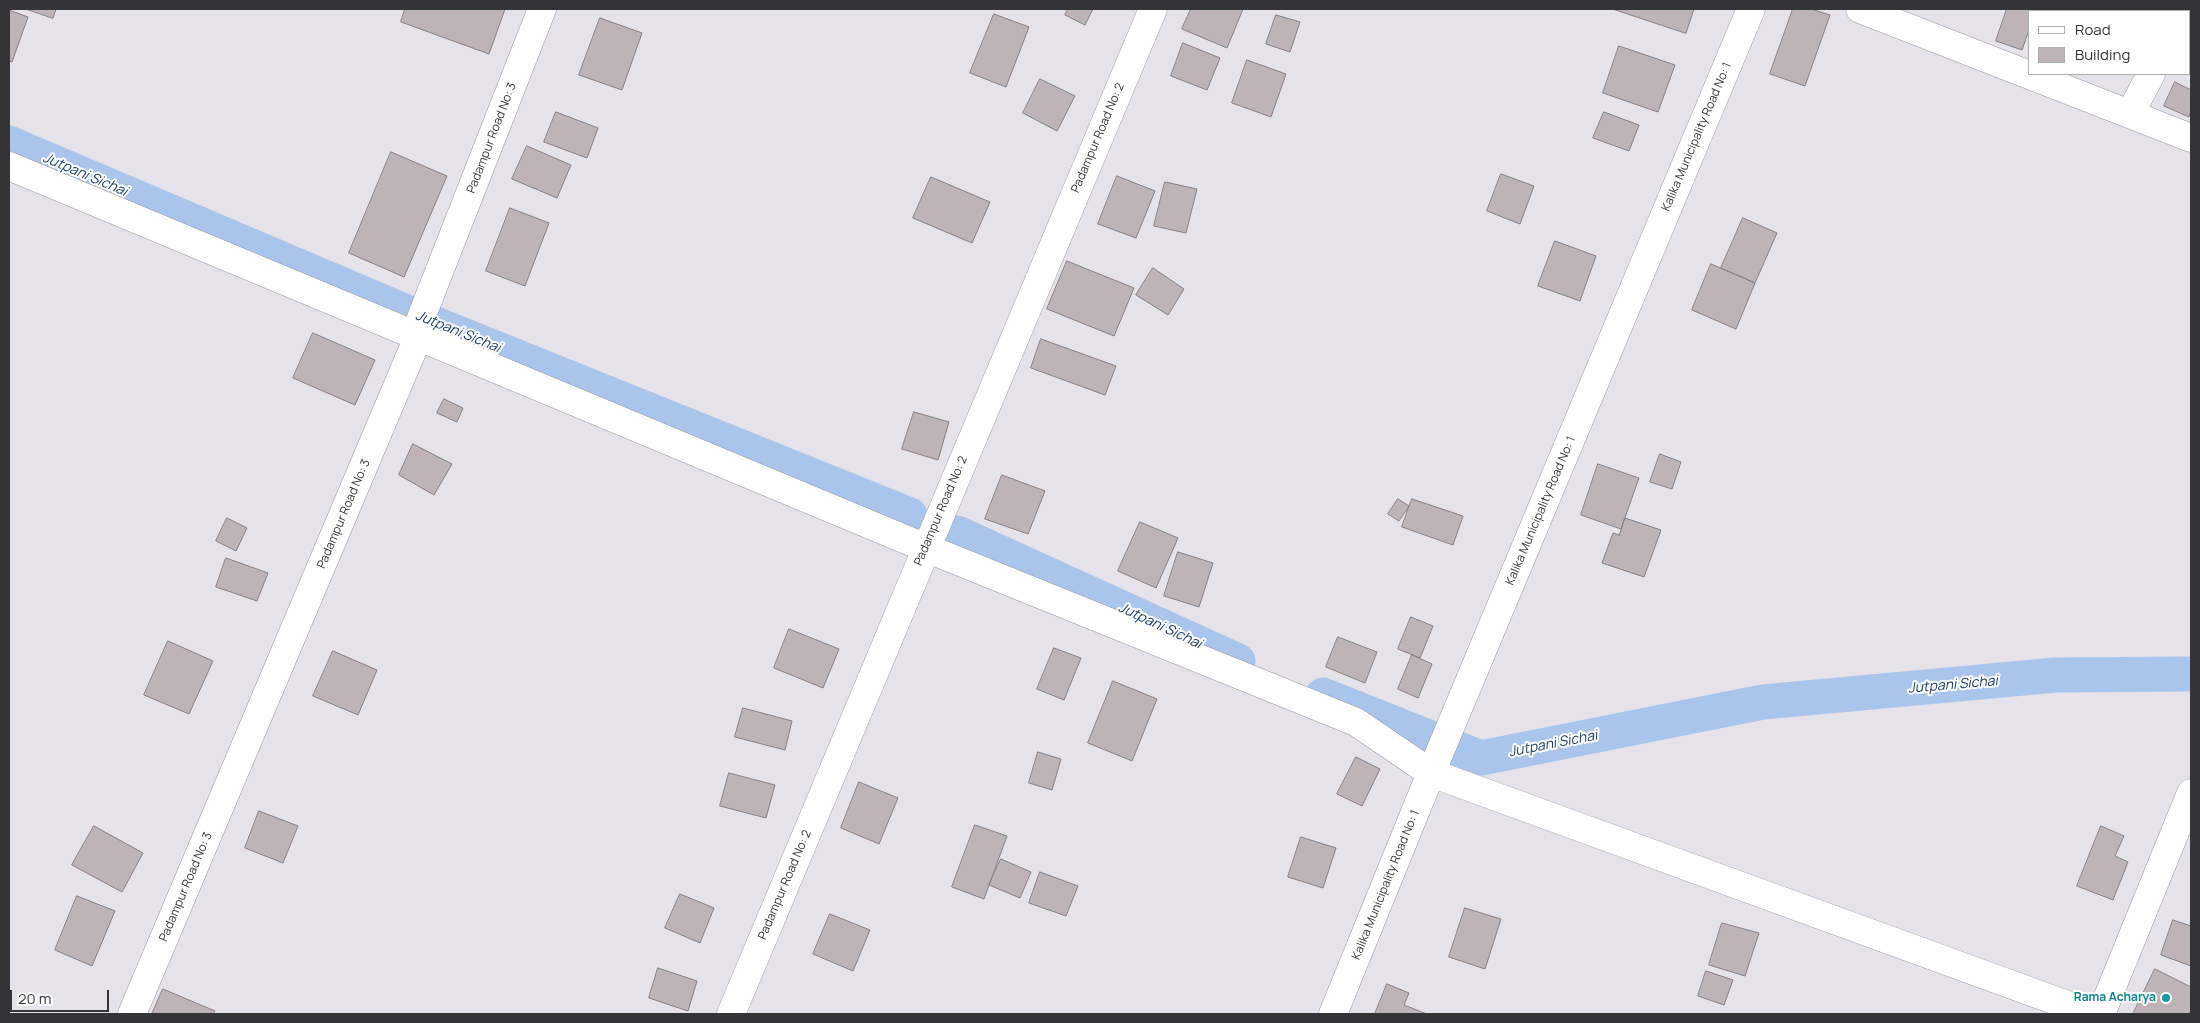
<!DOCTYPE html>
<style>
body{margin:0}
#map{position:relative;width:2200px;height:1023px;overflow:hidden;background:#e5e2ea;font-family:Manrope,sans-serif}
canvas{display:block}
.frame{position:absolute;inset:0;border:10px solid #343336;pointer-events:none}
.legend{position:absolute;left:2028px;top:10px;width:162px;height:65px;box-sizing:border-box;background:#fff;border:1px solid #aeadaf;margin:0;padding:6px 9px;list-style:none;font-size:15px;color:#343336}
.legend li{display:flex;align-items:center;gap:10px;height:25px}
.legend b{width:25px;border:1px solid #aeadaf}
.scale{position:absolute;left:10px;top:990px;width:99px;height:22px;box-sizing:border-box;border:2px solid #343336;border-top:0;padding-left:6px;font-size:15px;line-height:18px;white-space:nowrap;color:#343336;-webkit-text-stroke:4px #fff;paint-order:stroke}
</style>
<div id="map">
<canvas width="2200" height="1023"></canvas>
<div class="frame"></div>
<ul class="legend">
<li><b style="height:6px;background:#fff"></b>Road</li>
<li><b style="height:14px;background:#beb4b8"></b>Building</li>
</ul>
<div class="scale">20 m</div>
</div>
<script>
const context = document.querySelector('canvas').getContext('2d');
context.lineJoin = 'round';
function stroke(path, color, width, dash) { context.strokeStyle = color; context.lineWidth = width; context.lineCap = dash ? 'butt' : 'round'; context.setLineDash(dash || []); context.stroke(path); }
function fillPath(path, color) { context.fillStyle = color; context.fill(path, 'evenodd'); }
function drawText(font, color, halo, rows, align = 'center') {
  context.font = font + ' Manrope,sans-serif'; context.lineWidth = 4; context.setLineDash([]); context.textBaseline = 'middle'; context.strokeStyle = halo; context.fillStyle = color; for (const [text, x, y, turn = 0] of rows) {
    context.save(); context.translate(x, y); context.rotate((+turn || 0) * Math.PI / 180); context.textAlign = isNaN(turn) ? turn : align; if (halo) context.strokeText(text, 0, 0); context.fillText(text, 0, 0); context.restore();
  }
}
stroke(new Path2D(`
 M9,143L421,318L910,515
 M957,533L1238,661
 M1323,695L1481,758L1763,702L2056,675L2191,674`), '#aac5eb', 35);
const building = new Path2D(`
 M26,9H56L53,18Z
 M405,9H505L489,54L401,22Z
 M1068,9H1093L1085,25L1065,15Z
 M1191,9H1243L1227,48L1182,29Z
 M1613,9H1694L1686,33Z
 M1793,9H1811L1830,15L1805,86L1770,74Z
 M2007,9H2035V11H2029V30L2022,50L1996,41Z
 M2035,9H2066L2065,11H2035Z
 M9,10L28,17L12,62L9,61Z
 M994,14L1029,27L1006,87L970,73Z
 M1276,15L1300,22L1290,52L1266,44Z
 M600,18L642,33L622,90L579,75Z
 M1183,43L1220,58L1207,90L1171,76Z
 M1619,46L1675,65L1658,112L1603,93Z
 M1247,60L1286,74L1271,117L1232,103Z
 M1040,79L1075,96L1057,131L1023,113Z
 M2175,82L2191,90V110L2189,117L2164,106Z
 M556,112L598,128L587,158L544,142Z
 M1604,112L1639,125L1629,151L1593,138Z
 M527,146L571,165L557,198L512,179Z
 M391,152L447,176L404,277L349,253Z
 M1501,174L1534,186L1520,224L1487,211Z
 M1117,176L1155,191L1136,238L1098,224Z
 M931,177L990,202L972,243L913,218Z
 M1165,182L1197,189L1186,233L1154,226Z
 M510,208L549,223L525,286L486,271Z
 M1743,218L1777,233L1755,283L1721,268Z
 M1555,241L1596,256L1580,301L1538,286Z
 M1067,261L1134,288L1114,336L1047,309Z
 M1711,264L1755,283L1736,329L1692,310Z
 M1153,268L1184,289L1168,315L1136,295Z
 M313,333L375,360L355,405L293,378Z
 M1041,339L1116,366L1105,395L1031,368Z
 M444,399L463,408L457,422L437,413Z
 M914,412L949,422L938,460L902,449Z
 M413,444L452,464L434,495L399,475Z
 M1660,454L1681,462L1672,489L1650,482Z
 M1598,464L1639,478L1621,529L1581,515Z
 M1002,475L1045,491L1028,534L985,519Z
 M1398,499L1409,506L1399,521L1388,514Z
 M1412,499L1463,516L1453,545L1402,527Z
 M227,518L247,528L236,551L216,541Z
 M1625,518L1661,530L1644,577L1602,563L1613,533L1619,535Z
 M1140,522L1178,538L1156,588L1118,571Z
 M1178,552L1213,563L1199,607L1164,596Z
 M226,558L268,573L257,601L216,587Z
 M1411,617L1433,626L1420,658L1398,649Z
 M789,629L839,649L823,688L774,668Z
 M1338,637L1377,652L1365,683L1326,667Z
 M168,641L213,661L189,714L144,695Z
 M1054,648L1081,658L1064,700L1037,689Z
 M333,651L377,670L358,715L313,696Z
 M1412,655L1432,664L1418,698L1398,689Z
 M1113,681L1157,699L1132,761L1088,743Z
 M743,708L792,721L785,750L735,737Z
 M1038,752L1061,759L1052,790L1029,783Z
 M1356,757L1380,769L1362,806L1337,794Z
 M729,773L775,785L766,818L720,806Z
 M859,782L898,798L879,844L841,828Z
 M259,811L298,826L283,863L245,848Z
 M975,825L1007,836L984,899L952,887Z
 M94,826L143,853L122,892L72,865Z
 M2101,826L2124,836L2115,856L2128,862L2113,900L2077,886Z
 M1301,837L1336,848L1323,888L1288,877Z
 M1001,859L1031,872L1020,898L989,885Z
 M1040,872L1078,886L1066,916L1029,903Z
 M680,894L714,908L700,943L665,928Z
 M77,896L115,911L92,966L55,950Z
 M1465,908L1501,919L1485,969L1449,957Z
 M830,914L870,930L853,971L813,954Z
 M2173,920L2191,926V966L2161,955Z
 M1722,923L1759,933L1745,976L1709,965Z
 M658,968L697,981L688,1011L649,998Z
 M2155,969L2191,987V1010L2189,1014H2133Z
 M1706,971L1733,980L1724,1005L1698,996Z
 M1387,984L1409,993L1404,1005L1427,1014H1375Z
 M163,989L215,1011L213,1014H152Z`);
fillPath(building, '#beb4b8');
stroke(building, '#877e81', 1);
const minor = new Path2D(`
 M1860,9L2191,138
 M2183,11L2185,9
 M2130,114L2151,74
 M9,166L926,548L1356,722L1431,773L2092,1014
 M132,1014L419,335L421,318L542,9
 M731,1014L1153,9
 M2101,1014L2191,793`);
const tertiary = new Path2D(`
 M1333,1014L1431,773L1751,9`);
stroke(minor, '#99969d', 29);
stroke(tertiary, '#99969d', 29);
stroke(minor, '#fff', 28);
stroke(tertiary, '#fff', 28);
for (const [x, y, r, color] of [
 [2166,998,5,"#0f9aa8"]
]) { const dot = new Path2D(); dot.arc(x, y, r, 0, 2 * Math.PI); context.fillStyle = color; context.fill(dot); stroke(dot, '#fff', 2); }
drawText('12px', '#343336', '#fff', [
 ["Kalika Municipality Road No: 1",1697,137,-67],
 ["Padampur Road No: 3",492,138,-69],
 ["Padampur Road No: 2",1098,138,-67],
 ["Padampur Road No: 2",941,511,-67],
 ["Kalika Municipality Road No: 1",1541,511,-67],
 ["Padampur Road No: 3",344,514,-67],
 ["Padampur Road No: 2",785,885,-67],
 ["Kalika Municipality Road No: 1",1386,885,-68],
 ["Padampur Road No: 3",186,887,-67]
]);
drawText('bold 12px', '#0d838f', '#fff', [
 ["Rama Acharya",2156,998]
], 'right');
drawText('italic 14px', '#183a69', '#fff', [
 ["Jutpani Sichai",85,175,23],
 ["Jutpani Sichai",458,332,22],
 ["Jutpani Sichai",1160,626,25],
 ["Jutpani Sichai",1953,685,-5],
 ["Jutpani Sichai",1553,744,-11]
]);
</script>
